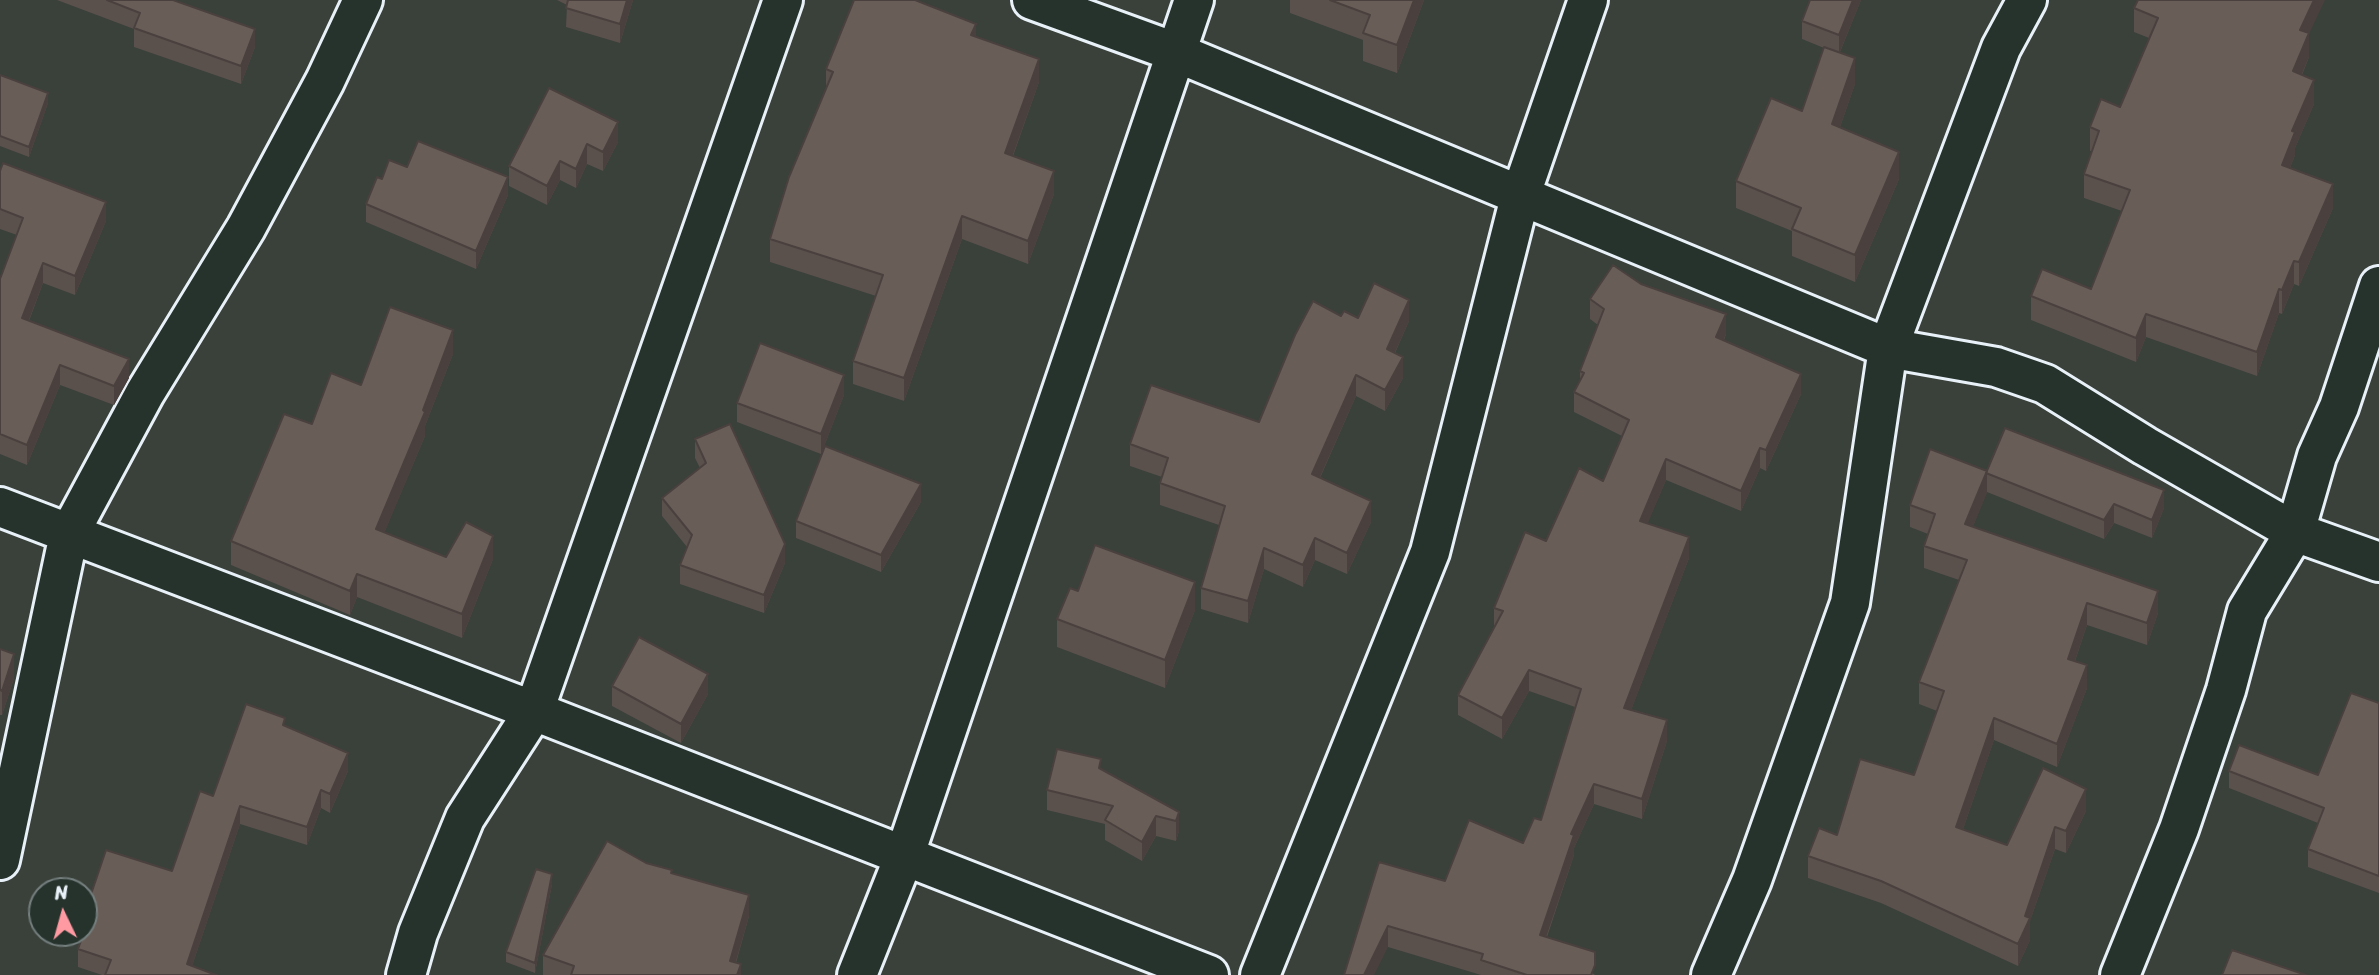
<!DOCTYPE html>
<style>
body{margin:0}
#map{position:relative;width:2379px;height:975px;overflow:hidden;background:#3a403a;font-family:Sriracha,sans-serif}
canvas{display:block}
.north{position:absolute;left:28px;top:877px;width:70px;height:70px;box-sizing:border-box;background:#26332d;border:2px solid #747f7e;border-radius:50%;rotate:355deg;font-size:19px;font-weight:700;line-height:28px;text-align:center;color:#e8f1f8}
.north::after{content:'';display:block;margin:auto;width:24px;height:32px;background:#ff9aa2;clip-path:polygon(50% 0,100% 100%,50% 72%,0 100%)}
</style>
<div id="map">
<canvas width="2379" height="975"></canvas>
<div class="north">N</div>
</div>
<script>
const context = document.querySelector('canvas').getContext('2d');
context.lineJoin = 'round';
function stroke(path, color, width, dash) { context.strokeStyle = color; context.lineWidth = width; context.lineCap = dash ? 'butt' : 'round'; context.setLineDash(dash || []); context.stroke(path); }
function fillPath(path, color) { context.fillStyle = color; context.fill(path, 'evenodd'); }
const street = new Path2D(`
 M1032,0L1175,52L1888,348L1996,367L2045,384L2145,446L2295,532L2379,562
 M0,507L534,711L1209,975
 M0,860L69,534L145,393L246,228L325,81L363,0
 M406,975L418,933L465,818L534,711L783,0
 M857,975L904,857L1194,0
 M1260,975L1430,552L1520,197L1588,0
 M1711,975L1752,880L1850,603L1888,348L2001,48L2027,0
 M2120,975L2179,829L2226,690L2247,611L2295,532L2317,456L2339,407L2379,286`);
stroke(street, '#e8f1f8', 44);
stroke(street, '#26332d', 38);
fillPath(new Path2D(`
 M57,0H174L255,47L241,84L134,47V29Z
 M557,0H633L620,43L566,27L567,5Z
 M1290,0H1424L1397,73L1363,61V40L1290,13Z
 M1810,0H1861L1840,52L1855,84L1840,127L1899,179L1855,282L1792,256V231L1736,208V181L1802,111L1824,48L1802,39V21Z
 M2134,8L2309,34V57L2302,75L2314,104L2295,148V155L2290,168L2333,208L2299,286L2294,284L2282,314L2279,313L2257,376L2146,337L2136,362L2031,320V296L2091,289L2122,211L2084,198V174L2092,151H2090V127L2120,107L2149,38L2134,32Z
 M976,37L1039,82L1013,156L1054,194L1028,264L962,239L904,401L853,384V361L876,296L770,262V239L826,89V69Z
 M0,75L48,103L29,157L0,146Z
 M549,88L618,142L603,171L587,164L576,188L560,180L547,205L509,186V166Z
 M407,167L508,195L476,269L366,222V204L382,179Z
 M0,171L106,221L75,295L43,283L29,321L129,378L114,405L60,385L27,465L0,454V279L17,235L0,229Z
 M1641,284L1726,334L1724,340L1801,394L1766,471L1760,468L1741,511L1666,480L1647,524L1689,558L1631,710L1667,741L1642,819L1594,804L1574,848V855L1547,937L1595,975H1481L1388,947L1379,862L1445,881L1523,843L1541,820L1575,707L1529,691L1502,739L1458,715V695L1494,628V608L1546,541L1603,481L1622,436L1574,412V392L1580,381V371L1598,325L1590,319V299Z
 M1341,316L1358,318L1409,321L1395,353L1403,378L1385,411L1356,396L1320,478L1371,522L1347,574L1315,560L1303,587L1264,569L1248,623L1201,609V588L1219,525L1160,505V483L1162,477L1130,466V444L1259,422Z
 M453,354L425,426V436L384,533L446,557L493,559L462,638L357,597L350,615L231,565V541L312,424L361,385Z
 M844,395L821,454L737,422V403Z
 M695,439L785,563L764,613L680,584V565L687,547L662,516V498L700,468L695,458Z
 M1987,471L2164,508L2152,538L2114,523L2104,539L1987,492L1973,526L2158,613L2147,645L2087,625L2075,661L2087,688L2057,767L1994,740L1963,829L2007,845L2086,811L2066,853L2055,849L2030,921V940L2018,966L1881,903L1808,878V856L1914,775L1937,711L1919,704V682L1959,580L1924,568V546L1928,534L1910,527V505Z
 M921,502L881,572L796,538V521Z
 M1078,591L1195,610L1165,688L1057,647V619Z
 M0,649L14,678L2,715H0Z
 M612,686L708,694L681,743L612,706Z
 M2379,703V893L2308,867V849L2318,823L2229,788V771L2318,775Z
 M285,726L348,771L330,813L321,808L307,845L240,824L192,966L216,975H102L78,967V949L80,943V933H84V915L172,871L213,796Z
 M1101,769L1179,812V831L1176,841L1156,836L1142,861L1105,840V824L1047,810V790Z
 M646,863L672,873L749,916L736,963L741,975H543V955Z
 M552,884L535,973L506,962V952Z`), '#5a504c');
fillPath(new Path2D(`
 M627,0H633L620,43V24Z
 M1414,0H1424L1397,73V45Z
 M1853,0H1861L1839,54V35Z
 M2314,0H2325L2309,34V57L2293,95V71L2300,30Z
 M976,24V47L971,35Z
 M255,29V47L241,84V66Z
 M1855,58V84L1832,150V124Z
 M1039,59V82L1005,177V153Z
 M2314,80V104L2295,148V155L2282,189V165L2292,131Z
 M48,93V103L29,157V147Z
 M618,122V142L603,171V152Z
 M587,144V164L576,188V169Z
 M1899,152V179L1855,282V255Z
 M560,161V180L547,205V186Z
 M1054,171V194L1028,264V241Z
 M508,177V195L476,269V251Z
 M2333,184V208L2299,286V262Z
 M106,202V221L75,295V276Z
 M962,216V239L904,401V378Z
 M2294,261V284L2282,314V290Z
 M43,263V283L22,338V318Z
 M2279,289V313L2257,376V352Z
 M1409,300V321L1387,370V349Z
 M1726,314V334L1716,357V337Z
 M2146,314V337L2136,362V338Z
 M453,330V354L425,426V436L376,553V529L423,410Z
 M1403,357V378L1385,411V390Z
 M129,359V378L114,405V386Z
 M60,365V385L27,465V445Z
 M1801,374V394L1766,471V450Z
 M844,375V395L821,454V434Z
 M1356,375V396L1312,495V474Z
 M1760,448V468L1741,511V491Z
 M1666,459V480L1640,542V521Z
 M1987,471V493L1965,546V524Z
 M921,484V502L881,572V555Z
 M2164,490V508L2152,538V520Z
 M1371,501V522L1347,574V553Z
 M2114,504V523L2104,539V520Z
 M493,536V559L462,638V614Z
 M1689,537V558L1624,729V708Z
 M1315,538V560L1303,587V565Z
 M785,544V563L764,613V595Z
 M1264,548V569L1248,623V601Z
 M357,574V597L350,615V591Z
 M1195,582V610L1165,688V660Z
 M2158,591V613L2147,645V623Z
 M2087,603V625L2068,681V659Z
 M14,654V678L2,715V691Z
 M2087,665V688L2057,767V744Z
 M1529,670V691L1502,739V718Z
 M708,674V694L681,743V724Z
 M1994,718V740L1956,849V827Z
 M1667,720V741L1642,819V799Z
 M348,753V771L330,813V794Z
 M1594,784V804L1574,848V855L1540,955V935L1571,834Z
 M2086,789V811L2066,853V831Z
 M321,790V808L307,845V827Z
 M240,806V824L189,975L187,964Z
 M1179,812V831L1176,841V821Z
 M1156,816V836L1142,861V842Z
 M2055,827V849L2030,921V940L2018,966V944L2025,916Z
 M552,874V884L535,973V963Z
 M749,895V916L732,975L730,961Z
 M1388,926V947L1374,975H1364Z
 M741,964V975H737Z`), '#4a413e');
const building = new Path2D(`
 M107,0H173L255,29L241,66L134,28L140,13Z
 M568,0H627L620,24L566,8Z
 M854,0H915L976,24L971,35L1039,59L1005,153L1054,171L1028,241L962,216L904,378L853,361L883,275L770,239L789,177L833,72L826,69Z
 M1330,0H1414L1397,45L1363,33L1370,15Z
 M1810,0H1853L1839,35L1802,21Z
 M2138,0H2314L2300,30L2309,33L2293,71L2314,80L2292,131L2295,132L2282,165L2333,184L2299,262L2294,261L2282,290L2279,289L2257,352L2146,314L2136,338L2031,296L2042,269L2091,289L2130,190L2084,174L2099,131L2090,127L2101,99L2120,107L2158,18L2134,8Z
 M1824,47L1855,58L1832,124L1899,152L1855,255L1792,229L1801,208L1736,181L1771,98L1802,111Z
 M0,75L48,93L29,147L0,136Z
 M549,88L618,122L603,152L587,144L576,169L560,161L547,186L509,166Z
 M418,141L508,177L476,251L366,204L377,177L382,179L389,160L407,167Z
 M3,163L106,202L75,276L43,263L22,318L129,359L114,386L60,365L27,445L0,434V279L23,218L0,209V171Z
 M1613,265L1641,284L1726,314L1716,337L1801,374L1766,450L1760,448L1741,491L1666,459L1640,521L1689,537L1624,708L1667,720L1642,799L1594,784L1571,834L1574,835L1540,935L1595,952V965L1591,975H1527L1481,960L1483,954L1388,926L1364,975H1344L1379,862L1445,881L1469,820L1523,843L1534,818L1541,820L1581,689L1529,670L1502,718L1458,695L1503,611L1494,608L1525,532L1546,541L1579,468L1603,481L1629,420L1574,392L1584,373L1580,371L1604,309L1590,299Z
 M1374,283L1409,300L1387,349L1403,357L1385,390L1356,375L1312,474L1371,501L1347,553L1315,538L1303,565L1264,548L1248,601L1201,588L1225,506L1160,483L1168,458L1130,444L1151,385L1259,422L1295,335L1313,301L1341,316L1344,311L1358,318Z
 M390,307L453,330L423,410L425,412L376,529L446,557L466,522L493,536L462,614L357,574L350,591L231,541L284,414L312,424L331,373L361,385Z
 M760,343L844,375L821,434L737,403Z
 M730,424L785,544L764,595L680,565L692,535L662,498L706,463L695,439Z
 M2005,428L2164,490L2152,520L2114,504L2104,520L1986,473Z
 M825,446L921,484L881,555L796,521Z
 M1930,449L1987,471L1965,524L2158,591L2147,623L2087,603L2068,659L2087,665L2057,744L1994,718L1956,827L2007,845L2043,768L2086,789L2066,831L2055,827L2025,916L2030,918L2018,944L1881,881L1808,856L1819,828L1837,835L1860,759L1914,775L1944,691L1919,682L1967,560L1924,546L1935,514L1910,505Z
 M1095,545L1195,582L1165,660L1057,619L1070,588L1078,591Z
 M639,637L708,674L681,724L612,686Z
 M0,649L14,654L2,691L0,690Z
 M2351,693L2379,703V876L2308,849L2324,808L2229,771L2239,745L2318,775Z
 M246,704L285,718L283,725L348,753L330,794L321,790L307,827L240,806L187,964L216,975H105L111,960L78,949L86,927H84V915L106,850L172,871L200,791L213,796Z
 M1057,749L1101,759L1099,768L1179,812L1176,821L1156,816L1142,842L1105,820L1113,806L1047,790Z
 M607,841L646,863L672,870L671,873L749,895L730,961L741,964L737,975H571L574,966L543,955Z
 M536,869L552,874L535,963L506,952Z
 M2232,950L2306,975H2222Z`);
fillPath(building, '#695d58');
stroke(building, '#4a413e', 2);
</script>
